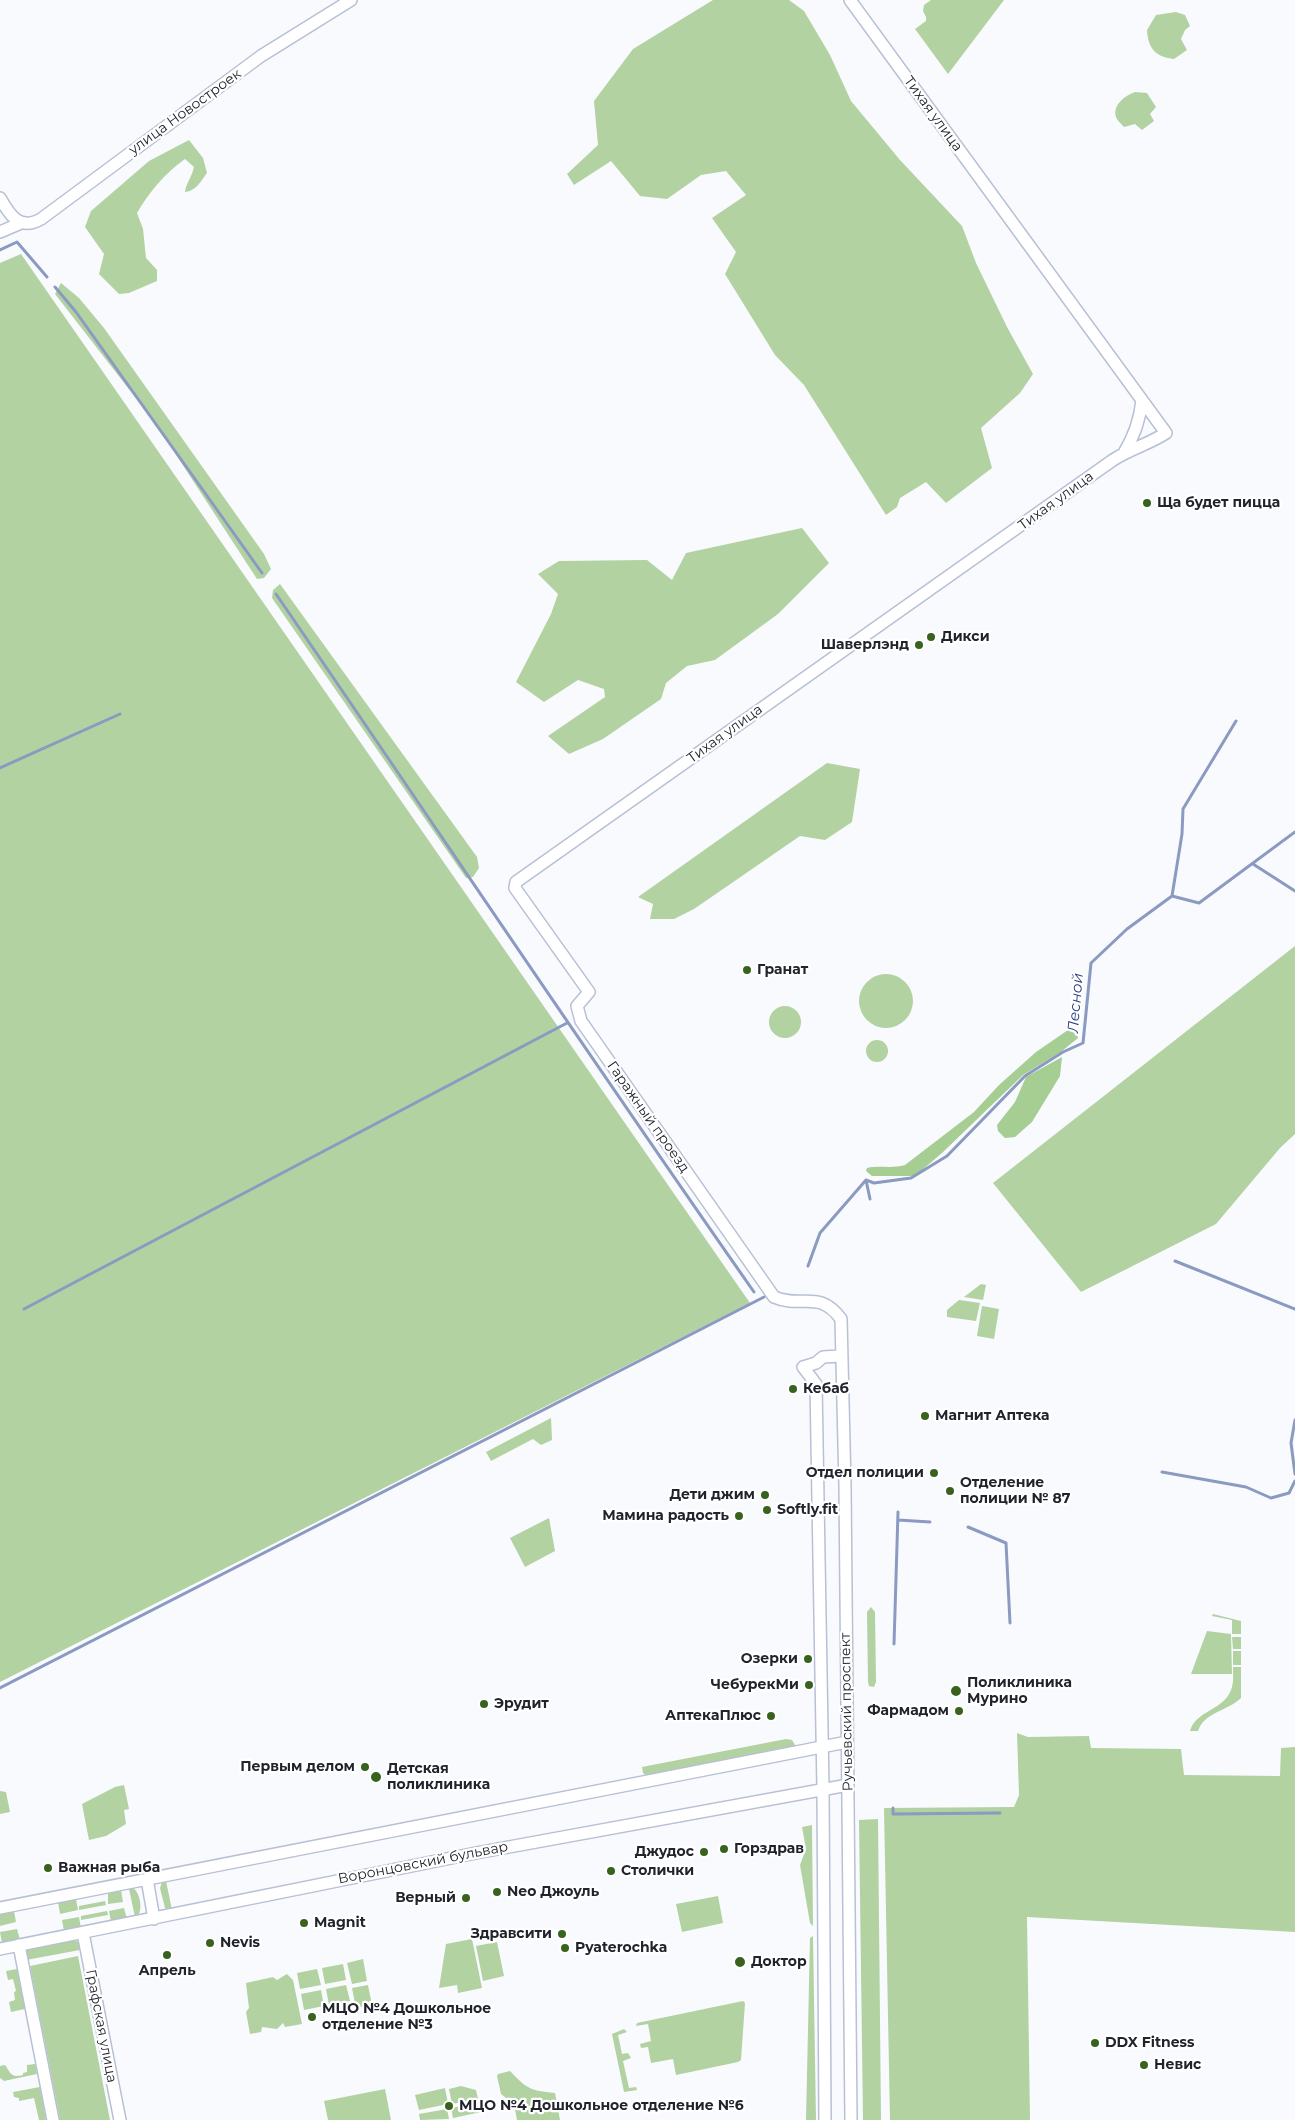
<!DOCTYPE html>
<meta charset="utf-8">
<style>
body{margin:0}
canvas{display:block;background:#f8fafe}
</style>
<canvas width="1295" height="2120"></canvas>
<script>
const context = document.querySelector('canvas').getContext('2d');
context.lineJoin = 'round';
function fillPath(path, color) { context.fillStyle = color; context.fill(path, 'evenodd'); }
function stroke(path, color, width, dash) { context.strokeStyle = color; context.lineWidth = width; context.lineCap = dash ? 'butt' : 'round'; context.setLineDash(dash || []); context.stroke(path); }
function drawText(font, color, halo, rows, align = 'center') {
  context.font = font + ' Montserrat,sans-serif'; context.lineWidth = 4.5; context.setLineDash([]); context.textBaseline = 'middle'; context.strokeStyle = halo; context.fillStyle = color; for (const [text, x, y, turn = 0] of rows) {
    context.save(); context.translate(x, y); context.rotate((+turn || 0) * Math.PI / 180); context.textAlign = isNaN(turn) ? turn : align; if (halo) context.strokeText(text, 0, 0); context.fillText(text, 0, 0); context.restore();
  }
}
fillPath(new Path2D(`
 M713,0H789L804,11L830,55L851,101L900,160L962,226L976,263L1007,327L1033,374L1020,393L981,428L992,468L946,503L926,482L900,498L897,507L886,515L804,385L775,355L725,274L736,252L712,218L746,195L726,171L701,175L667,199L640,196L611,161L574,185L567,174L598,145L594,101L633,49Z
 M931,0H1004L948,74L915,29L926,21V17L923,11L924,5Z
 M1176,12L1185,15L1190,26L1185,30L1181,39L1187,50L1174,59C1156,57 1148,49 1147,30L1156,15Z
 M1135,92L1147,93L1156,107L1150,114L1154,121L1142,130L1135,124L1124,127C1121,124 1117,120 1116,117C1112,105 1126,95 1135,92Z
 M189,140L203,158L207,173C201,181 196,191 185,192C186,183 192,177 194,167L185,159C165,173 149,192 137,213L143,229L146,258L157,270V281L129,293L119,294L99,274L104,254L85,227L91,211L149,161Z
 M21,254L750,1303L0,1682V263Z
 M61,283L79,298L104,328L264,554L271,569L264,578L257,579L156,424L55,294Z
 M802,528L829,563L778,614L715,660L687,666L666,683L661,699L603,739L569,754L548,736L605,697L604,689L578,680L544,702L516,682L551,614L558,594L538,574L559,561L647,560L672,580L686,553Z
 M280,584L477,857L479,868L473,877L466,878L272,598L273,590Z
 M827,763L860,769L852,822L825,840L800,836L694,909L674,919H650L653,904L638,897Z
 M1295,946V1134L1280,1148L1216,1224L1081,1292L993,1183Z
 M859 1001a27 27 0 1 1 54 0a27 27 0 1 1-54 0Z
 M769 1022a16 16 0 1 1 32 0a16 16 0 1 1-32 0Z
 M866 1051a11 11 0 1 1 22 0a11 11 0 1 1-22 0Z
 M981,1284L986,1285L983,1300L964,1297Z
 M959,1300L980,1303L976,1321L947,1317V1310Z
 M982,1306L999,1309L994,1339L977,1336Z
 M551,1418L552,1440L541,1445L533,1439L491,1461L486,1452Z
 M549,1518L555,1551L525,1567L510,1538Z
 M871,1607L875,1612L876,1682L874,1687L869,1686L868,1682L867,1612Z
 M1213,1614L1241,1621V1634H1232V1620L1212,1616Z
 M1207,1631L1231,1634L1232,1674H1191Z
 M1232,1637H1241V1649H1233Z
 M1233,1651H1241V1665H1233Z
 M1233,1667H1241V1698C1228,1711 1204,1712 1198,1731H1190C1196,1710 1223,1711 1231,1690C1234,1683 1233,1675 1233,1667Z
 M1017,1733L1028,1737L1089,1736L1091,1748L1181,1749L1184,1775L1280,1776L1281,1748L1295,1747V1932L1027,1917L1030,2120H890L884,1808L1014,1807L1019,1795Z
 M786,1739L792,1740L797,1748L647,1776L643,1773L642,1767Z
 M124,1785L129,1809L124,1810L126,1824L106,1836L89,1840L82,1804L115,1787Z
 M0,1791L6,1792L10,1812L0,1814Z
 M878,1819L881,2120H863L859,1820Z
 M812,1825L813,1926L810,1923L800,1865L806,1849L802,1827Z
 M166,1881L172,1910L165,1908L160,1888L162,1882Z
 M133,1888C140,1893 143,1908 138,1916L135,1917L129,1889Z
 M121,1890L123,1902L108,1904V1893Z
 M718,1896L723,1923L682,1932L676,1904Z
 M76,1899L78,1910L60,1914L58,1902Z
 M105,1901L106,1905L79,1910V1906Z
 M124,1908L127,1919L111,1922L109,1911Z
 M14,1911L16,1922L0,1926V1914Z
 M107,1911L108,1915L81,1920V1916Z
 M79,1917L81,1928L64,1931L62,1920Z
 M17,1929L20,1940L2,1943L0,1932Z
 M813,1936L816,2120H806L810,1938Z
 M74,1939L79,1943L80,1950L26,1960L25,1953L28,1948Z
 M472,1939L482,1988L458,1993L457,1985L439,1988L446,1944Z
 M497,1942L504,1976L483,1981L476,1946Z
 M78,1956L110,2120H60L30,1966Z
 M363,1959L367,1981L352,1984L347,1963Z
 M343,1964L346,1980L325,1984L322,1968Z
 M17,1969L25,2009L11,2012L9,2002L15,2000L14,1992L16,1991L13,1979L8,1980L6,1971Z
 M317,1969L321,1985L300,1989L297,1973Z
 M287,1974L293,1980L302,2024L285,2027L283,2023L277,2029L262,2027L261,2032L250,2034L246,2012L249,2008L246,1983L273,1977L277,1980Z
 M346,1985L350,2001L329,2005L326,1989Z
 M368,1985L372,2005L356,2008L352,1988Z
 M321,1990L324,2006L304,2010L301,1994Z
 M743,2001L745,2003L741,2060L738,2062L676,2075L673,2059L651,2063L648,2047L641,2048L640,2044L651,2041L648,2024L636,2026L637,2023Z
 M624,2029L627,2032L618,2035L622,2054L628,2053L631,2058L623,2061L629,2088L636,2087L637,2090L624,2092L612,2034Z
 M35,2064L37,2074L4,2081L0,2078V2066L5,2065C11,2073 10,2078 23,2075V2073L27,2072V2065Z
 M510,2071C528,2090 530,2090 555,2093L560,2120H517L514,2104L501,2094L497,2076L498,2074Z
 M461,2086L476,2090L478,2099L452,2104L449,2089Z
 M40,2087L46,2120H39L34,2098L19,2101V2098L14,2097L13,2092Z
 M445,2088L448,2104L419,2110L415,2095Z
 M385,2089L391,2120H328L324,2101Z
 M479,2103L481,2112L453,2118L451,2108Z
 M447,2109L449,2119L420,2120L419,2114Z`), '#b2d2a2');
fillPath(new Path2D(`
 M1068,1030L1076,1031L1078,1038L1062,1051L1023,1075L942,1153L915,1176H872L866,1171L867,1168C880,1165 892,1169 905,1165L974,1112L999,1085L1036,1052Z
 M1062,1057L1060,1076L1032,1122L1015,1137L1005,1138L998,1131L997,1125L1015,1102L1026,1077Z`), '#a6cd92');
stroke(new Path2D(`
 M0,250L17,242L47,277
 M55,287L76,312L262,573
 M276,594C436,827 592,1061 754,1292
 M0,768L120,714
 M1253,864L1295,891
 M1172,896L1199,903L1295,832
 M866,1180L870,1199
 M1175,1261L1295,1309
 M808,1266L820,1233L866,1180L874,1183L911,1178L947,1156L1025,1076L1063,1052L1083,1043L1091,963L1127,929L1172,896L1182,834L1183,809L1236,721
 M24,1309L567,1023
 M1295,1420L1291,1443L1295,1474
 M1162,1472L1246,1487L1271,1498L1289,1493L1295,1481
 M898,1520L930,1522
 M968,1527L1006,1543L1010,1623
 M894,1644L898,1512
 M0,1688L764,1297
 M893,1808V1814L1000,1813`), '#8b9ac0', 3);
const minor = new Path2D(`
 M850,0L1166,433C1149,444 1130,449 1113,460L523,877L516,882L515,888L589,992L577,1006L581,1021L774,1297C802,1309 819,1289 841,1319L845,1486L851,2120
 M0,198C10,216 20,231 41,219L261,56L351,0
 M0,232L21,223
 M1124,453C1135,435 1140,420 1142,400
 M147,1879L154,1919
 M0,1908L847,1742
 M83,1933L120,2120
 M19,1945L53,2120
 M0,1949L476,1853L848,1785
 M825,2120L823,1789L816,1384L803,1367L816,1363L823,1357L840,1356`);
stroke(minor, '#b7c0d5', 14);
stroke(minor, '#fff', 11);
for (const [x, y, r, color] of [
 [1147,503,5,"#39621f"],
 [931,637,5,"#39621f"],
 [919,645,5,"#39621f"],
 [747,970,5,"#39621f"],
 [793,1389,5,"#39621f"],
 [925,1416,5,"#39621f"],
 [934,1473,5,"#39621f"],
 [950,1491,5,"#39621f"],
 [765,1495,5,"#39621f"],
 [767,1510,5,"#39621f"],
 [739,1516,5,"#39621f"],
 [808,1659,5,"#39621f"],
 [809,1685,5,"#39621f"],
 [956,1691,6,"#39621f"],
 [484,1704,5,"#39621f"],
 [959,1711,5,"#39621f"],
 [771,1716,5,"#39621f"],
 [365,1767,5,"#39621f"],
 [376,1777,6,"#39621f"],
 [724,1849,5,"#39621f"],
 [704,1852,5,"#39621f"],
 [48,1868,5,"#39621f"],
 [611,1871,5,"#39621f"],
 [497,1892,5,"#39621f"],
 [466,1898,5,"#39621f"],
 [304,1923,5,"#39621f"],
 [562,1934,5,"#39621f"],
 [210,1943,5,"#39621f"],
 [565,1948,5,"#39621f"],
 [167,1955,5,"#39621f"],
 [740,1962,6,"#39621f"],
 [312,2017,5,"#39621f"],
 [1095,2043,5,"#39621f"],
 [1144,2065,5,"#39621f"],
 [449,2106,5,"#39621f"]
]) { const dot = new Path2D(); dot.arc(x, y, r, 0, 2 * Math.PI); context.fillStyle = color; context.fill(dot); stroke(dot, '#fff', 2); }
drawText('14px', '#21242c', '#fff', [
 ["улица Новостроек",185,112,-36],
 ["Тихая улица",933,114,54],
 ["Тихая улица",1056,501,-36],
 ["Тихая улица",725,734,-36],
 ["Гаражный проезд",648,1117,55],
 ["Ручьевский проспект",847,1712,-91],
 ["Воронцовский бульвар",423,1863,-11],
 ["Графская улица",101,2026,79]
]);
drawText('bold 14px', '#21242c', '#fff', [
 ["Ща будет пицца",1157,503],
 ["Дикси",941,637],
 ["Шаверлэнд",909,645,"right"],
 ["Гранат",757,970],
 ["Кебаб",803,1389],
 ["Магнит Аптека",935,1416],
 ["Отдел полиции",924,1473,"right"],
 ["Отделение",960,1483],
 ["полиции № 87",960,1499],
 ["Дети джим",755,1495,"right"],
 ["Softly.fit",777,1510],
 ["Мамина радость",729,1516,"right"],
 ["Озерки",798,1659,"right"],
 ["Поликлиника",967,1683],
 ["Мурино",967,1699],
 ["ЧебурекМи",799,1685,"right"],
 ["Эрудит",494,1704],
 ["Фармадом",949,1711,"right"],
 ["АптекаПлюс",761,1716,"right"],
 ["Первым делом",355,1767,"right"],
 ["Детская",387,1769],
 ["поликлиника",387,1785],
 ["Горздрав",734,1849],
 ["Джудос",694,1852,"right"],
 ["Важная рыба",58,1868],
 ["Столички",621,1871],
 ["Neo Джоуль",507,1892],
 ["Верный",456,1898,"right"],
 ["Magnit",314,1923],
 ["Здравсити",552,1934,"right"],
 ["Nevis",220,1943],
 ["Pyaterochka",575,1948],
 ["Доктор",751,1962],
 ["Апрель",167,1971,"center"],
 ["МЦО №4 Дошкольное",322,2009],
 ["отделение №3",322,2025],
 ["DDX Fitness",1105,2043],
 ["Невис",1154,2065],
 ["МЦО №4 Дошкольное отделение №6",459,2106]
], 'left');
drawText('italic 15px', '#283c83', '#fff', [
 ["Лесной",1076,1003,-85]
]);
</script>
